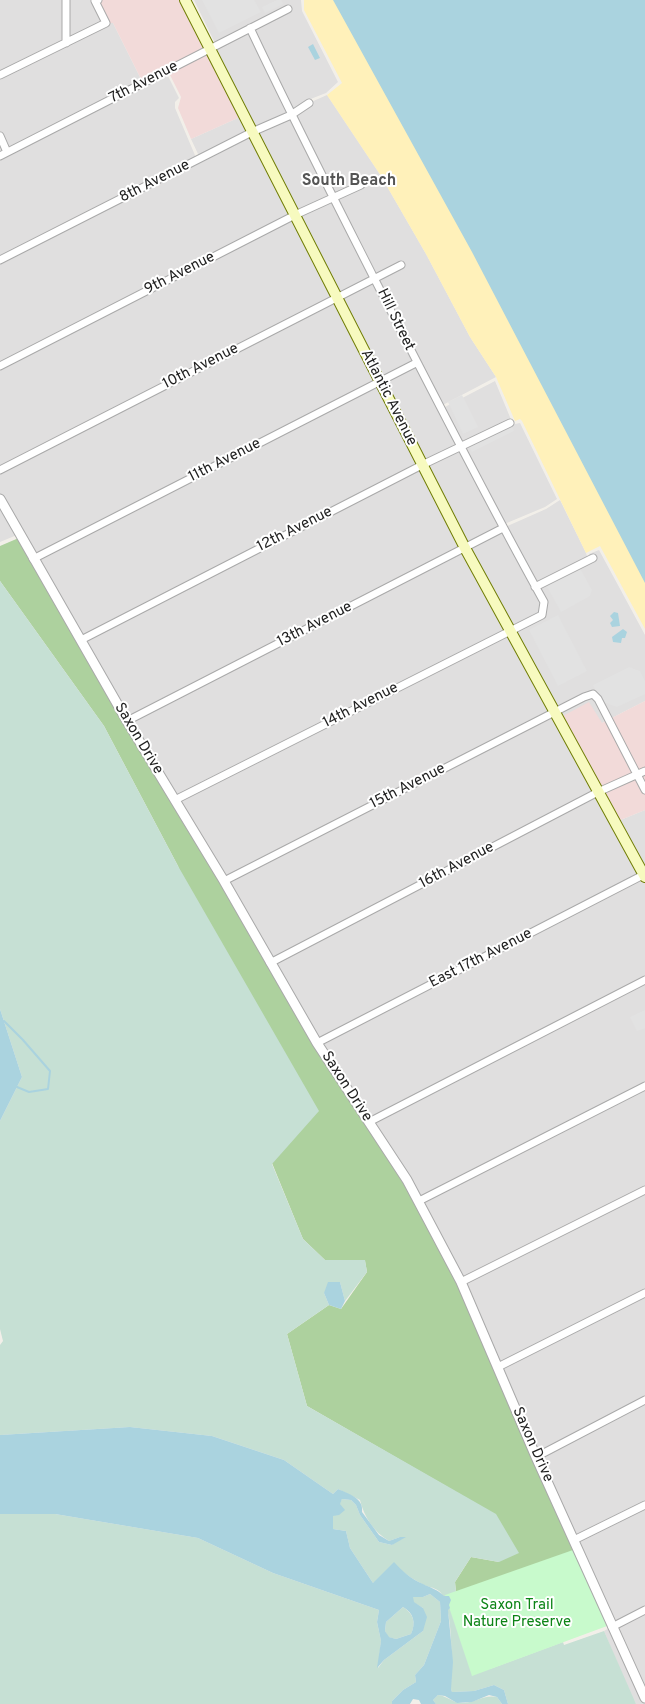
<!DOCTYPE html>
<style>
body{margin:0}
canvas{display:block;background:#f2efe9}
</style>
<canvas width="645" height="1704"></canvas>
<script>
const context = document.querySelector('canvas').getContext('2d');
context.lineJoin = 'round';
function fillPath(path, color) { context.fillStyle = color; context.fill(path, 'evenodd'); }
function stroke(path, color, width, dash) { context.strokeStyle = color; context.lineWidth = width; context.lineCap = dash ? 'butt' : 'round'; context.setLineDash(dash || []); context.stroke(path); }
function drawText(font, color, halo, rows, align = 'center') {
  context.font = font + ' Overpass,sans-serif'; context.lineWidth = 4; context.setLineDash([]); context.textBaseline = 'middle'; context.strokeStyle = halo; context.fillStyle = color; for (const [text, x, y, turn = 0] of rows) {
    context.save(); context.translate(x, y); context.rotate((+turn || 0) * Math.PI / 180); context.textAlign = isNaN(turn) ? turn : align; if (halo) context.strokeText(text, 0, 0); context.fillText(text, 0, 0); context.restore();
  }
}
fillPath(new Path2D(`
 M0,0H98L113,23L143,83L166,72L179,98L175,102V108L197,160L252,132L210,49L250,28L291,114L309,103L327,95L381,176L426,254L470,337L496,377L439,407L459,446L422,465L465,548L503,528L546,509L560,500L586,553L588,560L536,587L544,602L542,615L510,630L645,877V1698L574,1540L317,1043L0,499Z
 M194,0H301L302,11L338,82L326,93L308,100L292,111L252,26L215,43Z
 M240,117L248,131L199,156L191,139Z
 M495,381L512,422L515,424L520,423L557,499L545,507L502,525L466,544L426,466L460,449L443,408Z
 M0,506L17,535L0,542Z
 M599,550L645,635V701L602,723L561,717L514,631L543,617L539,588L591,560L589,554Z
 M645,810V870L618,821Z
 M609,1628L639,1694L645,1704H636L629,1691L604,1631Z`), '#e0dfdf');
fillPath(new Path2D(`
 M98,0H185L210,49L143,83L113,23H106Z
 M208,53L240,117L191,139L178,108L181,97L169,73Z
 M645,701V810L618,821L561,717L589,702L602,723Z`), '#f2dad9');
fillPath(new Path2D(`
 M21,537L270,963L419,1201L574,1540L573,1551L456,1592L455,1582L471,1557L499,1562L496,1515L307,1406L287,1334L329,1305L341,1309L367,1272L365,1261L325,1260L303,1239L272,1163L178,866L104,726L0,581V546Z`), '#add19e');
fillPath(new Path2D(`
 M0,581L104,726L178,866L319,1111L272,1164L303,1239L325,1260H365L367,1272L345,1301L340,1282L324,1293L329,1305L287,1334L307,1406L496,1514L519,1553L499,1562L471,1557L455,1582L461,1641L490,1669L563,1642L564,1645L604,1631L636,1704H508L504,1690L494,1685L474,1691L452,1692L451,1689C452,1669 454,1604 439,1591C434,1587 427,1587 422,1584C415,1580 408,1576 402,1571L373,1583L350,1548L346,1531L333,1529V1516L342,1499L351,1500L356,1505L360,1515L379,1542L392,1545L400,1537L389,1541C374,1532 364,1517 360,1500L338,1489L333,1494L284,1460L212,1436L130,1427L0,1435V1345L3,1341L0,1329V1121L22,1077L0,1009Z
 M0,1514H55L198,1538L273,1573L379,1610L377,1622L381,1641L378,1668L384,1660L423,1631V1608L413,1602V1597H423L430,1594L440,1602L441,1621L424,1665L415,1675L416,1682L403,1690L392,1701V1704H0Z
 M403,1607C414,1614 416,1623 411,1634L396,1639L388,1637L385,1631L386,1622Z
 M438,1695C446,1696 453,1702 459,1703C475,1704 483,1694 497,1697L502,1704H436L433,1700Z`), '#c6e0d4');
fillPath(new Path2D(`
 M304,0H579L645,133V629L600,546L586,553L522,421L520,419L515,421L496,377L470,337L426,254L381,176L327,95L342,83L304,10Z`), '#fff1ba');
fillPath(new Path2D(`
 M573,1550L607,1626L472,1676L445,1595Z`), '#c8facc');
fillPath(new Path2D(`
 M202,0H254L261,12L219,33Z
 M277,0H281L283,4L265,13L262,7Z
 M462,395L478,427L463,434L448,402Z
 M510,423L514,431L472,452L467,443Z
 M580,568L592,590L590,596L561,612L546,585Z
 M558,615L587,671L558,686L529,630Z
 M629,667L640,671L645,681V694L617,707L601,701L593,685Z
 M645,1010V1028L637,1031L630,1017Z`), '#e2e2e2');
fillPath(new Path2D(`
 M333,0H645V583L472,252Z
 M313,44L320,58L315,60L308,47Z
 M614,612L618,613L620,626L612,627L610,623L613,620L610,616Z
 M623,629L627,632L625,638H622L621,643L613,642L612,637Z
 M0,1009L22,1077L0,1121Z
 M328,1282H340L345,1301L341,1309L329,1305L324,1293Z
 M130,1427L212,1436L284,1460L333,1494L338,1489C349,1494 364,1498 362,1512L379,1535L389,1541L400,1537H406L392,1545L379,1542L360,1515L356,1505L351,1500L342,1499L340,1504L345,1510L339,1515L333,1516V1529L346,1531L350,1548L373,1583L394,1562C402,1571 411,1579 423,1584C431,1588 437,1589 444,1596H449L451,1600L449,1605L450,1608L448,1610L453,1662L451,1689L452,1692L474,1691L494,1685L504,1690L508,1704H502L497,1697L489,1695L472,1702L457,1703L445,1696L438,1695L433,1700L436,1704H421L419,1700L413,1699L410,1704H392V1701L403,1690L416,1682L415,1675L424,1665L441,1621L440,1602L430,1594L423,1597H413L414,1602L423,1608L427,1617L423,1631L384,1660L377,1668L381,1641L377,1622L379,1610L273,1573L198,1538L55,1514H0V1435ZM403,1607C414,1613 416,1623 411,1634L396,1639L389,1637L385,1631L386,1622Z`), '#aad3df');
stroke(new Path2D(`
 M4,1021L23,1040L50,1071L48,1089L29,1092L17,1087`), '#aad3df', 2);
const minor = new Path2D(`
 M66,0V43
 M0,75L106,23L95,1L98,0
 M0,136L7,152
 M0,156L288,9
 M0,260L252,132L291,115L309,103
 M0,366L295,215L361,185
 M0,470L401,265
 M33,559L416,363
 M535,587L593,558
 M81,640L422,465L510,423
 M127,721L503,528
 M175,800L542,615L544,602C485,496 430,387 374,278C332,195 290,113 250,28
 M224,881L584,697L593,694L598,699L645,790
 M270,963L598,792L645,771
 M317,1043L645,874
 M369,1122L645,980
 M419,1201L645,1086
 M461,1282L645,1190
 M498,1367L645,1293
 M536,1457L645,1400
 M574,1540L645,1505
 M612,1627L645,1610`);
const tertiary = new Path2D(`
 M0,499L127,721L224,881L317,1043L407,1180L461,1282L536,1457L645,1698`);
const secondary = new Path2D(`
 M185,0L465,548L645,877`);
stroke(minor, '#a9a9a9', 9);
stroke(tertiary, '#a9a9a9', 11);
stroke(secondary, '#707d05', 12);
stroke(minor, '#fff', 7);
stroke(tertiary, '#fff', 9);
stroke(secondary, '#f7fabf', 10);
drawText('15px', '#222', '#fff', [
 ["7th Avenue",144,83,-27],
 ["8th Avenue",155,182,-27],
 ["9th Avenue",180,274,-27],
 ["Hill Street",395,320,64],
 ["10th Avenue",201,367,-27],
 ["Atlantic Avenue",388,398,63],
 ["11th Avenue",225,461,-27],
 ["12th Avenue",295,530,-27],
 ["13th Avenue",315,625,-27],
 ["14th Avenue",361,706,-27],
 ["Saxon Drive",138,739,59],
 ["15th Avenue",408,787,-27],
 ["16th Avenue",457,866,-28],
 ["East 17th Avenue",481,959,-27],
 ["Saxon Drive",346,1087,57],
 ["Saxon Drive",532,1445,66]
]);
drawText('15px', '#0c8416', '#fff', [
 ["Saxon Trail",517,1606],
 ["Nature Preserve",517,1623]
]);
drawText('bold 16px', '#555', '#fff', [
 ["South Beach",349,182]
]);
</script>
